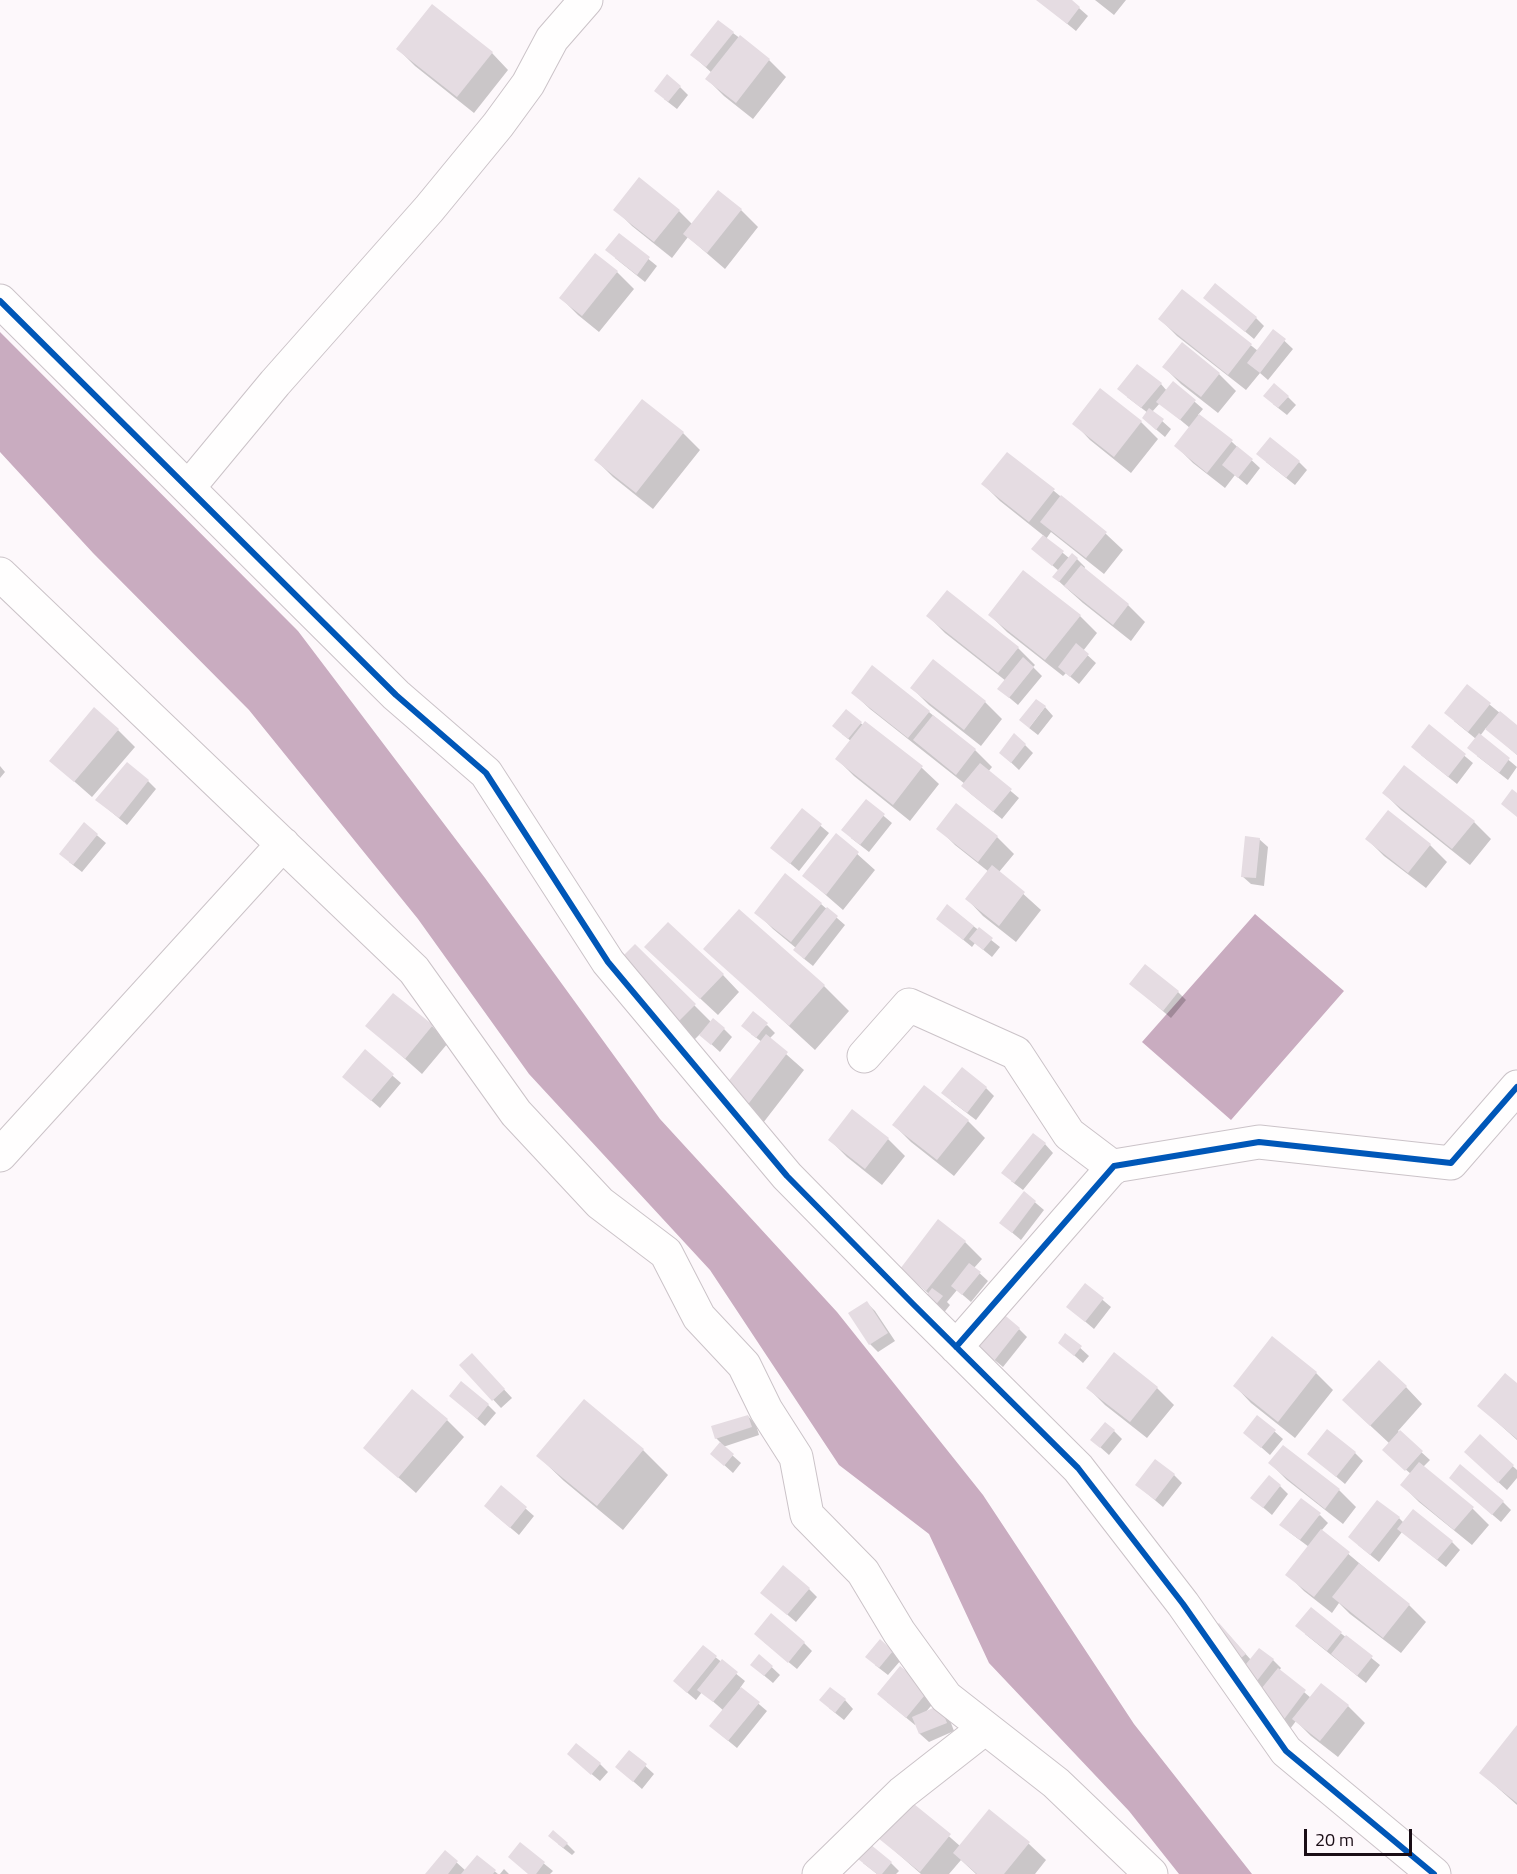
<!DOCTYPE html>
<style>
body{margin:0}
#map{position:relative;width:1517px;height:1874px;overflow:hidden;background:#fdf8fb;font-family:"Titillium Web",sans-serif}
canvas{display:block}
.scale{position:absolute;left:1304px;top:1829px;width:108px;height:27px;box-sizing:border-box;border:3px solid #1a0e16;border-top:0;padding-left:8px;font-size:18px;line-height:21px;white-space:nowrap;color:#1a0e16;-webkit-text-stroke:4px #fef7fb;paint-order:stroke}
</style>
<div id="map">
<canvas width="1517" height="1874"></canvas>
<div class="scale">20 m</div>
</div>
<script>
const context = document.querySelector('canvas').getContext('2d');
context.lineJoin = 'round';
function fillPath(path, color) { context.fillStyle = color; context.fill(path, 'evenodd'); }
function stroke(path, color, width, dash) { context.strokeStyle = color; context.lineWidth = width; context.lineCap = dash ? 'butt' : 'round'; context.setLineDash(dash || []); context.stroke(path); }
fillPath(new Path2D(`
 M0,332L298,631L485,878L660,1119L837,1312L983,1495L1134,1724L1252,1874H1179L1129,1811L989,1663L929,1534L839,1465L710,1270L529,1074L418,919L249,710L93,553L0,452Z
 M1255,914L1344,991L1231,1120L1142,1042Z`), '#c9acc0');
fillPath(new Path2D(`
 M1038,0H1070L1088,16L1076,31Z
 M1095,0H1126L1114,15Z
 M733,33L769,60L786,77L753,119L724,96L707,79L712,73L692,55Z
 M398,49L492,53L508,70L474,113L415,66Z
 M680,87L688,95L677,109L664,99Z
 M615,209L679,211L692,224L741,210L758,227L725,269L688,237L672,258L632,226Z
 M619,235L657,266L645,282L615,258Z
 M617,272L634,289L599,332L578,315L561,298Z
 M1183,291L1258,351L1274,331L1293,349L1268,380L1260,373L1246,390L1177,336L1160,319Z
 M1205,298L1256,318L1264,326L1254,339Z
 M1182,344L1219,374L1236,391L1218,413L1181,384L1164,367Z
 M1173,383L1203,409L1198,415L1232,442L1260,468L1247,485L1235,475L1225,488L1193,463L1176,446L1190,428L1160,403L1152,412L1171,429L1165,437L1152,426L1148,413L1127,397L1161,384L1167,391Z
 M1288,397L1296,405L1287,415L1273,404Z
 M643,401L683,433L700,450L653,509L613,477L596,460Z
 M1141,422L1158,439L1131,473L1090,440L1074,423Z
 M1266,462H1299L1307,470L1295,485Z
 M983,484L1054,491L1106,534L1123,550L1104,574L1051,532L1046,539L1069,558L1072,555L1077,559L1085,567L1084,569L1128,605L1145,622L1131,641L1083,603L1054,577L1059,571L1033,549L1044,536L1000,501Z
 M1024,572L1080,616L1097,633L1083,651L1096,663L1079,684L1066,673L1063,676L1007,632L990,615Z
 M928,616L1018,648L1035,665L1033,667L1042,676L1018,705L999,689L1006,681L945,633Z
 M933,661L985,702L1002,719L981,746L929,705L912,688Z
 M1467,686L1517,727V755L1486,728L1480,736L1517,767L1508,780L1477,756L1476,739L1454,721Z
 M853,693L929,712L975,750L992,767L988,772L1019,798L1002,819L971,794L963,786L965,784L870,709Z
 M1045,707L1053,716L1038,735L1029,728Z
 M846,711L863,725L866,723L922,768L939,784L910,821L854,776L837,759L851,741L842,734Z
 M1429,726L1473,763L1457,784L1421,755Z
 M118,730L135,747L92,797L51,761Z
 M1025,745L1033,753L1019,770L1001,753Z
 M0,766L5,772L0,778Z
 M148,781L156,789L127,825L97,800Z
 M1384,793L1474,822L1491,839L1470,865L1401,810Z
 M866,801L892,823L869,852L851,838Z
 M802,810L829,833L799,871L772,848Z
 M84,824L106,843L82,872L69,862Z
 M938,828L997,837L1014,854L999,872L1041,910L1016,942L983,916L967,899L989,872L955,845Z
 M836,835L875,870L843,910L804,876Z
 M1259,839L1268,847L1264,886L1251,884L1242,876Z
 M1367,839L1430,845L1447,862L1426,888L1384,856Z
 M821,904L845,925L813,966L803,958L796,948L773,929L756,912Z
 M948,906L1000,947L992,957L975,943L972,947L938,919Z
 M740,911L824,986L849,1011L815,1050L705,949Z
 M635,946L711,1022L724,1029L732,1037L720,1052L700,1034L693,1041L616,965Z
 M663,964L723,975L739,992L718,1015Z
 M1131,984L1178,992L1186,1000L1171,1018Z
 M767,1025L775,1033L769,1039L804,1070L763,1123L742,1105L762,1042L751,1034Z
 M368,1026H432L448,1043L422,1074Z
 M365,1052L401,1083L380,1108L344,1077Z
 M986,1088L994,1096L976,1120L951,1101Z
 M853,1111L888,1139L905,1156L882,1185L847,1157L830,1140Z
 M968,1121L985,1138L954,1176L911,1142L894,1125Z
 M1045,1144L1053,1153L1023,1190L1011,1181Z
 M1024,1193L1044,1210L1021,1240L1009,1230Z
 M965,1242L982,1259L974,1268L988,1281L971,1302L957,1290L947,1302L950,1305L942,1315L929,1294L902,1269Z
 M1085,1285L1111,1307L1094,1329L1068,1307Z
 M867,1303L875,1311L895,1341L878,1352L870,1344Z
 M1019,1329L1027,1337L1003,1367L986,1353Z
 M1066,1335L1089,1356L1083,1363L1068,1350Z
 M1273,1338L1316,1373L1333,1390L1295,1438L1251,1403L1235,1386Z
 M472,1355L512,1398L501,1408L461,1365Z
 M1517,1385V1440L1479,1406Z
 M1406,1387L1422,1404L1398,1431L1430,1460L1423,1467L1472,1508L1489,1525L1472,1545L1419,1502L1402,1485L1411,1474L1392,1458L1389,1443L1361,1417Z
 M1088,1388H1157L1174,1405L1147,1438L1105,1405Z
 M451,1396L488,1405L496,1413L485,1426Z
 M748,1416L756,1425L759,1435L723,1447L741,1463L733,1473L712,1454L721,1443L716,1438Z
 M1258,1417L1283,1439L1270,1455L1245,1433Z
 M447,1420L464,1437L416,1493L365,1448Z
 M1114,1431L1122,1439L1109,1455L1092,1440Z
 M1480,1436L1517,1470V1478L1507,1490L1474,1460Z
 M1284,1447L1339,1490L1356,1507L1343,1524L1287,1480L1270,1463Z
 M643,1450L668,1475L623,1530L564,1481L538,1456Z
 M1355,1453L1363,1461L1345,1484L1309,1454Z
 M1174,1475L1182,1483L1163,1507L1137,1485Z
 M1280,1486L1288,1494L1272,1515L1252,1498Z
 M1459,1486L1503,1502L1511,1510L1501,1522Z
 M501,1487L534,1516L519,1535L494,1514Z
 M1320,1515L1328,1523L1321,1531L1409,1605L1426,1622L1401,1653L1350,1614L1339,1603L1332,1613L1304,1591L1287,1574L1309,1547L1289,1532Z
 M1399,1518L1404,1523L1452,1542L1460,1550L1446,1567L1402,1532L1379,1562L1358,1545Z
 M809,1589L817,1597L796,1622L762,1593Z
 M1311,1609L1380,1665L1366,1683L1305,1634Z
 M1227,1633L1251,1660H1273L1281,1668L1279,1671L1311,1698L1348,1706L1365,1723L1338,1757L1311,1736L1296,1721L1290,1729L1263,1707Z
 M880,1641L901,1660L888,1675L875,1665Z
 M764,1642L804,1643L812,1651L797,1669Z
 M703,1647L745,1681L740,1688L767,1711L737,1748L720,1734L724,1711L702,1692L696,1700L683,1689Z
 M760,1656L780,1675L773,1683L761,1673Z
 M900,1668L936,1700L925,1713L948,1715L954,1731L929,1742L920,1734L916,1723L915,1725L887,1702Z
 M845,1700L853,1709L844,1720L829,1708Z
 M1517,1728V1805L1481,1773Z
 M630,1752L654,1774L642,1789L626,1775Z
 M577,1762L600,1764L608,1772L600,1781Z
 M910,1802L960,1846L990,1811L1029,1844L1046,1860L1035,1874H976L961,1860L949,1874H921L880,1838Z
 M520,1844L553,1871L550,1874H529Z
 M558,1844H567L575,1852L572,1855Z
 M445,1852L466,1871L477,1857L498,1874H427Z
 M863,1863H891L899,1871L896,1874H877Z
 M504,1869L509,1874H500Z`), '#0003');
fillPath(new Path2D(`
 M1036,0H1072L1080,7L1067,24Z
 M432,4L493,52L457,97L396,49Z
 M718,20L734,32L706,67L690,55Z
 M740,35L770,59L736,103L705,79Z
 M667,74L681,86L668,102L654,91Z
 M639,177L680,210L654,242L613,210Z
 M718,190L742,209L707,253L683,234Z
 M619,233L650,257L637,275L605,250Z
 M595,253L618,271L582,316L559,298Z
 M1215,283L1257,317L1245,332L1203,298Z
 M1182,289L1252,344L1228,375L1158,319Z
 M1273,329L1286,339L1260,373L1247,363Z
 M1182,342L1220,373L1201,397L1162,367Z
 M1137,364L1162,383L1141,408L1117,389Z
 M1173,381L1196,400L1180,420L1156,402Z
 M1274,383L1289,396L1278,408L1263,396Z
 M1100,388L1142,421L1114,457L1072,424Z
 M642,399L684,432L636,493L594,460Z
 M1149,408L1164,419L1156,430L1142,418Z
 M1199,414L1233,440L1207,473L1174,446Z
 M1270,437L1300,461L1286,478L1256,454Z
 M1237,446L1253,459L1238,478L1222,465Z
 M1007,452L1055,489L1029,522L981,484Z
 M1061,495L1107,532L1086,558L1040,522Z
 M1043,535L1064,551L1052,566L1031,549Z
 M1072,553L1078,558L1059,582L1052,577Z
 M1081,565L1129,604L1113,625L1064,586Z
 M1023,570L1081,615L1045,660L988,615Z
 M947,590L1019,647L998,673L926,616Z
 M1076,643L1089,654L1070,677L1058,667Z
 M1023,657L1034,667L1009,698L997,689Z
 M933,659L986,701L964,730L910,688Z
 M872,665L930,711L908,738L851,693Z
 M1467,684L1491,703L1468,732L1444,713Z
 M1036,699L1046,706L1029,728L1019,720Z
 M94,707L119,729L74,782L49,761Z
 M846,709L862,722L848,739L832,726Z
 M1500,711L1517,725V755L1485,729Z
 M933,715L976,749L956,775L913,740Z
 M865,721L923,766L893,805L835,759Z
 M1429,724L1466,754L1448,777L1411,747Z
 M1014,733L1026,744L1011,763L999,753Z
 M1479,733L1510,758L1499,773L1467,748Z
 M127,762L149,780L119,818L95,800Z
 M980,763L1012,789L993,812L961,786Z
 M1404,765L1475,821L1452,849L1382,793Z
 M1512,789L1517,793V817L1501,804Z
 M866,799L885,814L860,845L841,830Z
 M956,803L998,836L978,862L936,829Z
 M802,808L822,824L790,864L770,848Z
 M1388,810L1431,844L1408,873L1365,839Z
 M84,822L98,834L73,865L59,854Z
 M836,833L859,852L826,895L802,876Z
 M1245,836L1260,838L1256,878L1241,877Z
 M992,865L1025,892L999,926L965,899Z
 M785,873L822,903L791,942L754,913Z
 M947,904L974,926L963,940L936,919Z
 M827,907L838,916L804,959L793,950Z
 M739,909L825,985L789,1026L703,949Z
 M668,922L724,974L700,999L644,947Z
 M979,927L993,938L983,950L969,939Z
 M635,944L696,1004L675,1025L614,965Z
 M1145,964L1179,991L1163,1011L1129,984Z
 M393,993L433,1025L405,1059L365,1026Z
 M753,1011L768,1023L756,1038L741,1026Z
 M713,1018L725,1028L711,1045L699,1035Z
 M766,1034L788,1052L746,1107L723,1088Z
 M365,1049L394,1074L371,1101L342,1077Z
 M962,1067L987,1087L967,1113L941,1093Z
 M924,1085L969,1120L937,1160L892,1125Z
 M852,1109L889,1138L865,1169L828,1140Z
 M1033,1133L1046,1143L1014,1183L1001,1173Z
 M1024,1191L1036,1201L1012,1233L999,1223Z
 M938,1219L966,1241L926,1291L900,1269Z
 M969,1263L981,1272L962,1295L951,1286Z
 M1085,1283L1104,1298L1085,1322L1066,1307Z
 M932,1288L943,1296L933,1308L923,1300Z
 M867,1301L888,1333L869,1345L848,1313Z
 M1001,1312L1020,1328L994,1361L976,1345Z
 M1065,1333L1082,1346L1074,1356L1058,1343Z
 M1272,1336L1317,1372L1278,1422L1233,1386Z
 M1114,1352L1158,1387L1130,1422L1086,1388Z
 M472,1353L505,1389L492,1401L459,1365Z
 M1379,1360L1407,1386L1370,1426L1342,1400Z
 M1505,1373L1517,1383V1439L1477,1406Z
 M461,1381L489,1404L477,1419L449,1396Z
 M412,1389L448,1419L398,1478L363,1448Z
 M584,1399L644,1449L597,1506L536,1456Z
 M748,1415L752,1427L715,1439L711,1426Z
 M1257,1415L1276,1430L1261,1448L1243,1433Z
 M1105,1422L1115,1430L1100,1448L1090,1440Z
 M1327,1429L1356,1452L1336,1477L1307,1454Z
 M1400,1430L1423,1451L1405,1471L1382,1450Z
 M1480,1434L1514,1465L1498,1483L1464,1452Z
 M720,1442L734,1454L724,1466L710,1454Z
 M1283,1445L1340,1489L1325,1509L1268,1463Z
 M1155,1459L1175,1474L1155,1500L1135,1485Z
 M1419,1462L1474,1507L1454,1530L1400,1485Z
 M1460,1464L1504,1501L1492,1515L1449,1478Z
 M1269,1475L1281,1485L1263,1508L1250,1498Z
 M501,1485L527,1507L510,1528L484,1506Z
 M1301,1498L1321,1513L1300,1540L1279,1525Z
 M1377,1500L1400,1517L1370,1555L1348,1537Z
 M1413,1509L1453,1541L1437,1560L1397,1529Z
 M1321,1529L1350,1552L1314,1597L1285,1575Z
 M1359,1563L1410,1604L1383,1638L1332,1597Z
 M783,1565L810,1588L787,1615L760,1593Z
 M1311,1607L1342,1632L1327,1651L1295,1626Z
 M771,1613L805,1642L788,1663L754,1634Z
 M1219,1623L1246,1654L1236,1662L1209,1631Z
 M1346,1635L1373,1656L1357,1676L1331,1654Z
 M880,1639L893,1651L879,1668L865,1657Z
 M703,1645L717,1656L687,1693L673,1681Z
 M1259,1648L1274,1659L1253,1686L1238,1674Z
 M759,1654L773,1666L764,1676L750,1665Z
 M722,1659L738,1672L713,1702L697,1690Z
 M900,1666L929,1690L906,1718L877,1694Z
 M1278,1668L1306,1690L1282,1722L1253,1699Z
 M1321,1683L1349,1705L1320,1741L1292,1719Z
 M741,1687L760,1702L728,1741L709,1726Z
 M830,1687L846,1699L835,1713L819,1700Z
 M940,1705L947,1723L919,1734L912,1717Z
 M1517,1725V1803L1479,1773Z
 M576,1743L601,1763L591,1775L567,1754Z
 M629,1750L647,1764L633,1782L615,1767Z
 M909,1800L951,1834L920,1872L878,1838Z
 M989,1809L1030,1842L1004,1874H977L953,1853Z
 M553,1830L568,1843L563,1848L548,1836Z
 M865,1840L892,1862L882,1874H877L853,1855Z
 M520,1842L545,1862L536,1874H528L508,1857Z
 M445,1850L458,1861L448,1874H425Z
 M477,1855L496,1870L493,1874H461Z`), '#e5dce2');
const minor = new Path2D(`
 M0,301L396,695L486,773L608,962L787,1176L913,1304L1078,1468L1183,1604L1286,1751L1434,1874
 M188,488L275,383L429,209L498,125L528,84L552,39L586,0
 M0,574L414,970L516,1113L600,1203L666,1253L699,1317L744,1365L766,1410L796,1457L807,1515L863,1572L899,1632L946,1697L1056,1783L1151,1874
 M864,1056L909,1005L1016,1053L1069,1134L1114,1168
 M0,1155L283,844
 M956,1347L1114,1166L1259,1142L1451,1163L1517,1087
 M819,1874L902,1793L985,1728`);
stroke(minor, '#cbc3c8', 35);
stroke(minor, '#fffefe', 33);
stroke(new Path2D(`
 M0,301L396,695L486,773L608,962L787,1176L913,1304L1078,1468L1183,1604L1286,1751L1434,1874
 M956,1347L1114,1166L1259,1142L1451,1163L1517,1087`), '#0057b8', 6);
</script>
